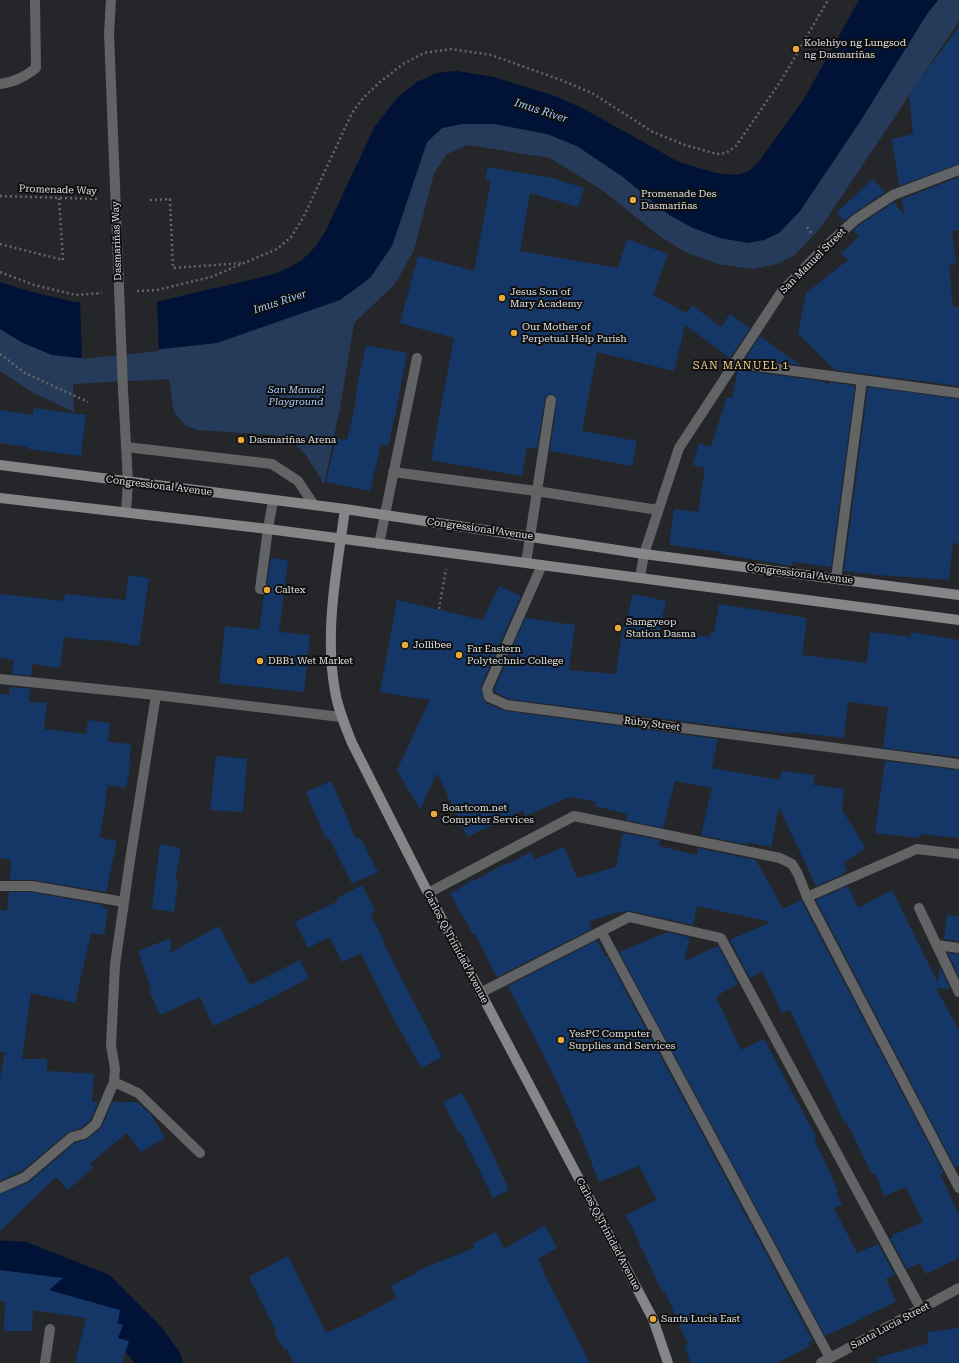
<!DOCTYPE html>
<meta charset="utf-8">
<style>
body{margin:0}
canvas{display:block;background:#242629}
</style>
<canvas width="959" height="1363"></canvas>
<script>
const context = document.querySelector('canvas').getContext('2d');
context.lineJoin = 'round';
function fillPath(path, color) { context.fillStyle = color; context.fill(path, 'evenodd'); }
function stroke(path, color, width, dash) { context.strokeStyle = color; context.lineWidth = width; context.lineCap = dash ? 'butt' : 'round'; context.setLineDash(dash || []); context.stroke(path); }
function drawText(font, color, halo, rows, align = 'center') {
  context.font = font + ' "Roboto Serif",serif'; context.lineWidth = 4; context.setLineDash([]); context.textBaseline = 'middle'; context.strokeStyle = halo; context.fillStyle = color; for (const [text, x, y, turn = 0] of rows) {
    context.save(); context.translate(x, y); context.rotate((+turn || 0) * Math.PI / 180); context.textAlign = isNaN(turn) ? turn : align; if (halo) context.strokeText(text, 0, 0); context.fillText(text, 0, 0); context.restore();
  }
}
fillPath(new Path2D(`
 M938,0H959V21L821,227L795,255L777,264L753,269L718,264L685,252L661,237L602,190L550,158L468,145L447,154L434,173L414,250L395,284L354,323L340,408L324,484L306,455L293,442L274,435L197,430L185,425L174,412L169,379L73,384L74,412L32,392L0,371V329L23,343L392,246L427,142L442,128L462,124H495L547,134L577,146L623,177L800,211L861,120L927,14Z`), '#263b5a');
fillPath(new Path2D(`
 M859,0H938L927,14L861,120L800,211L779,233L764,240L748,243L720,238L693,228L669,215L623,177L577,146L547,134L495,124H462L442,128L427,142L392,246L370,278L340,300L217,343L79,358L52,355L23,343L0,329V282L32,292L75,302L124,303L160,301L271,275C299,265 311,256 326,230L375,126L397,98L417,82L436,73L457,71L494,77L555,96L584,109L679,162L716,173L736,175L747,172L757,164L804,99Z`), '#001235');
fillPath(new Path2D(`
 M157,299L159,351L82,359L80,300Z`), '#242629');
stroke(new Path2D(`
 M0,1262L21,1263L97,1293L144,1340L161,1363`), '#001235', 43);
fillPath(new Path2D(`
 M959,27V164L899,186L892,139L913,134L909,94Z
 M488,167L552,178L584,188L578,207L530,193L520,251L618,268L627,239L668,254L653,295L686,313L692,305L721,327L730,314L750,328L730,358L685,325L674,371L597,352L582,431L637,441L632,466L550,451L557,401L555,395L552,394L546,396L545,399L537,449L527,447L522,476L431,460L454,338L400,323L418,256L474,271L491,181L485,179Z
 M959,177V230L952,231L956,264L949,265L953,307H959V386L835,370L798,333L806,293L848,260L841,253L859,237L853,230L859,225L894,202L904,215L902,199Z
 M873,179L885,192L851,215L844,221L837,212Z
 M760,336L800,365L746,358Z
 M366,345L407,353L396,411L388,446L381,444L370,491L326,482L336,438L347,440L357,397H355Z
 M738,370L823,381L828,385L830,382L855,386L831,567L793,562L792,566L721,554L722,552L669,545L674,509L698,512L705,468L693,465L699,443L711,447L727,397L732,398Z
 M868,387L959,399V544L953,543L949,580L878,575L844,571Z
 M34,408L86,415L81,456L28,449V447L0,443V410L33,415Z
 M271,558L288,560L279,632L310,635L304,692L219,683L225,626L259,630L264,596L268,594L270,589L267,583Z
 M129,575L149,578L139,646L98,639V641L64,637L60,668L32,664L31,676L12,674L14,660L0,658V594L64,601L65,594L125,600Z
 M499,586L521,596L481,686L483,699L486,703L506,711L718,739L712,768L780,780L782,771L815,775L813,785L844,789L842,810L866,848L844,863L847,871L841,874L842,875L816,886L779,807L771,847L746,842L748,845L701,835L712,788L675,781L663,828L626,820L627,814L595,806L596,802L570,797L525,816L523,810L467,837L437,773L420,810L397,770L430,700L380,692L397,600L483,620Z
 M633,594L666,601L659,632L710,637V633H714L719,604L807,618L802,655L867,663L870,632L911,637V632L959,640V757L883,748L888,707L848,702L844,738L792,732V734L736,728L509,699L495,692L494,690L525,618L575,625L569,670L616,674L623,626H625Z
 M10,687L30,689L29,702L47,703L44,729L86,734L88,720L110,723L108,742L131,744L129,763H131L126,788L108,785L100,838L117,841L106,892L33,880H10L11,860L0,858V694L9,695Z
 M216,756L247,759L243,812L210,810Z
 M885,761L959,770V838L920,834L919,838L875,833Z
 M331,781L356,839L360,837L378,872L352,884L329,838L326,839L306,792Z
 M623,833L660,840L659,846L697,855L698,848L756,860L783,909L801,900L944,1173L940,1174L959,1215V1258L926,1274L920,1263L907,1269L890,1238L893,1237V1235L923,1222L906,1187L884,1196L875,1173L872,1174L846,1121L844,1122L790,1010L782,1013L762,971L750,978L730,940L771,922L697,906L693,925L630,911L624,912H620L589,921L592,929L497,977L475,934H473L450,894L474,879V881L506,863V865L531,852L535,859L564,847L577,878L616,867Z
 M160,844L181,848L175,880H178L174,912L152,909Z
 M362,885L375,911L370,914L384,941L383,942L442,1057L421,1068L392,1015L361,953L342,962L330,937L308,948L295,922L338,901L337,898Z
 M848,886L858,908L892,890L938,983L940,967L950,989L936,988L959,1031V1165L955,1167L816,900Z
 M9,892H31L103,905V908L108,909L104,935L91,933L75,1003L31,993L22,1059H47V1071L94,1074L92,1102H98L91,1120L81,1128L68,1132L22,1171L0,1181V1078L5,1052H0V910L7,911Z
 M947,915L959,916V941L944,939Z
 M219,926L250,985L300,960L309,978L254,1007L213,1026L200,997L160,1015L149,990L151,989L138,951L171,938L170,953Z
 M668,932L690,938L684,961L718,946L738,984L720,994L721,995L716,997L741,1050L764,1039L816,1137L814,1138L838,1191L836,1192L842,1205L834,1208L857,1253L878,1244L895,1275L886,1279L896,1302L862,1318V1319L825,1336L619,952Z
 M597,940L605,957L607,956L813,1341L808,1343L810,1346L777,1363H691L684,1346L688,1344L665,1292L663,1293L626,1215L657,1200L639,1166L599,1182L582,1138L555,1078L508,986Z
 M948,953L959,954V977Z
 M462,1093L478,1123L509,1190L493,1198L460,1131L458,1132L443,1102Z
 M112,1102H138L152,1116L165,1138L141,1152L127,1133L90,1163L94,1167L68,1190L56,1177L0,1231V1194L29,1182L75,1143L88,1139L102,1127Z
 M545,1225L557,1248L538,1259L544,1271L543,1272L590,1363H294L287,1349L284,1350L274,1332L276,1331L249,1277L288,1256L326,1333L361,1317L396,1298L391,1286L417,1273L416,1271L474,1248L472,1244L496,1232L504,1249Z
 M0,1270L63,1278L49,1290L120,1310L118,1322H116L123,1325L118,1338L129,1341L122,1363H75L86,1318L33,1310L32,1331H4L5,1301H0Z
 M959,1328V1363H878L877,1358L929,1343L927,1332Z`), '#143767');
stroke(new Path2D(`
 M0,196L99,199
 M150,200L170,199L173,268L242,263
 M807,227L812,234
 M0,244L63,260L59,198
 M0,272L34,285L76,295L102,293
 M137,291L157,290L211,277L277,249L291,237L303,218L352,113L364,97L380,82L403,64L424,53L451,49L491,55L561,80L592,93L653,132L685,145L717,154L726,153L736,146L782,79L828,0
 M0,354L25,373L88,402
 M439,609L446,569`), '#646668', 2.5, [2, 3]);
stroke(new Path2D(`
 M0,84C15,82 24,77 36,68L35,0
 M393,472L536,491L658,510
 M379,544L417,358
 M526,563L551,400
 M264,589H260L268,529L273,500`), '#626365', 10);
stroke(new Path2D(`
 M542,565L487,689L489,697L507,705L959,764
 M807,897L917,849L959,854
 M919,908L959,992
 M601,931L830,1358
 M937,945L959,948
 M480,993L629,917L721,938L921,1309`), '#626365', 10);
stroke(new Path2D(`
 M734,363L959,393
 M126,447L272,464L298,481L314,505
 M836,579L862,380
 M0,679L156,695L341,717
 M156,695L130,860L115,965L111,1045L115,1069L114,1082L138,1093L200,1153
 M0,886H32L124,902
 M428,893L574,816L780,858L792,864L798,874L807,897L959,1188
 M0,1188L25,1177L72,1137L84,1134L96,1124L114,1082
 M45,1363L50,1329`), '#626365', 10);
stroke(new Path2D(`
 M111,0L109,33L123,390L128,482L126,512
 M640,578L644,554L679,448L782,291L823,249L855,220L893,195L959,170
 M821,1363L959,1288`), '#626365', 10);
stroke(new Path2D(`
 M0,465L345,509L644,554L959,595
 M0,498L268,529L959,620
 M345,509C337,569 324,631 335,691C338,709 345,726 352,743L428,893L653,1319L668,1363`), '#848688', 10);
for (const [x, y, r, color] of [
 [796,49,4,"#eaaa39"],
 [633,200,4,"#eaaa39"],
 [502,298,4,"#eaaa39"],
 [514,333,4,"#eaaa39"],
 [241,440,4,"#eaaa39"],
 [267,590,4,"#eaaa39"],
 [618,628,4,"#eaaa39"],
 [405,645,4,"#eaaa39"],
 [459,655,4,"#eaaa39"],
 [260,661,4,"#eaaa39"],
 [434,814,4,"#eaaa39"],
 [561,1040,4,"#eaaa39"],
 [653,1319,4,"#eaaa39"]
]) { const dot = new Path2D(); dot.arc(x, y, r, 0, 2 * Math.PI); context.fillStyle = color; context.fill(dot); stroke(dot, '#0e0f10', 1.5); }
drawText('10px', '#dfe0e2', '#0e0f10', [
 ["Kolehiyo ng Lungsod",804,43],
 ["ng Dasmariñas",804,55],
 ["Promenade Des",641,194],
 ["Dasmariñas",641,206],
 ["Jesus Son of",510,292],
 ["Mary Academy",510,304],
 ["Our Mother of",522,327],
 ["Perpetual Help Parish",522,339],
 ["Dasmariñas Arena",249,440],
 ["Caltex",275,590],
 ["Samgyeop",626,622],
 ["Station Dasma",626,634],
 ["Jollibee",413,645],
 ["Far Eastern",467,649],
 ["Polytechnic College",467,661],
 ["DBB1 Wet Market",268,661],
 ["Boartcom.net",442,808],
 ["Computer Services",442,820],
 ["YesPC Computer",569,1034],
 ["Supplies and Services",569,1046],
 ["Santa Lucia East",661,1319]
], 'left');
drawText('10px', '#dfe0e2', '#0e0f10', [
 ["Promenade Way",58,190,2],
 ["Dasmariñas Way",117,241,-92],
 ["San Manuel Street",813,261,-45],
 ["Congressional Avenue",159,486,7],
 ["Congressional Avenue",480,529,8],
 ["Congressional Avenue",800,574,7],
 ["Ruby Street",652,724,7],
 ["Carlos Q. Trinidad Avenue",456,947,62],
 ["Carlos Q. Trinidad Avenue",608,1234,62],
 ["Santa Lucia Street",890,1326,-28]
]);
drawText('italic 10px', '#afd0fe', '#0e0f10', [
 ["San Manuel",296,390],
 ["Playground",296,402]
]);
drawText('italic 11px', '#aacbf9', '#0e0f10', [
 ["Imus River",541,111,18],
 ["Imus River",280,302,-18]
]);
context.letterSpacing = '1px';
drawText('11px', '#facd88', '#0e0f10', [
 ["SAN MANUEL 1",741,366]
]);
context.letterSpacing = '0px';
</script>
